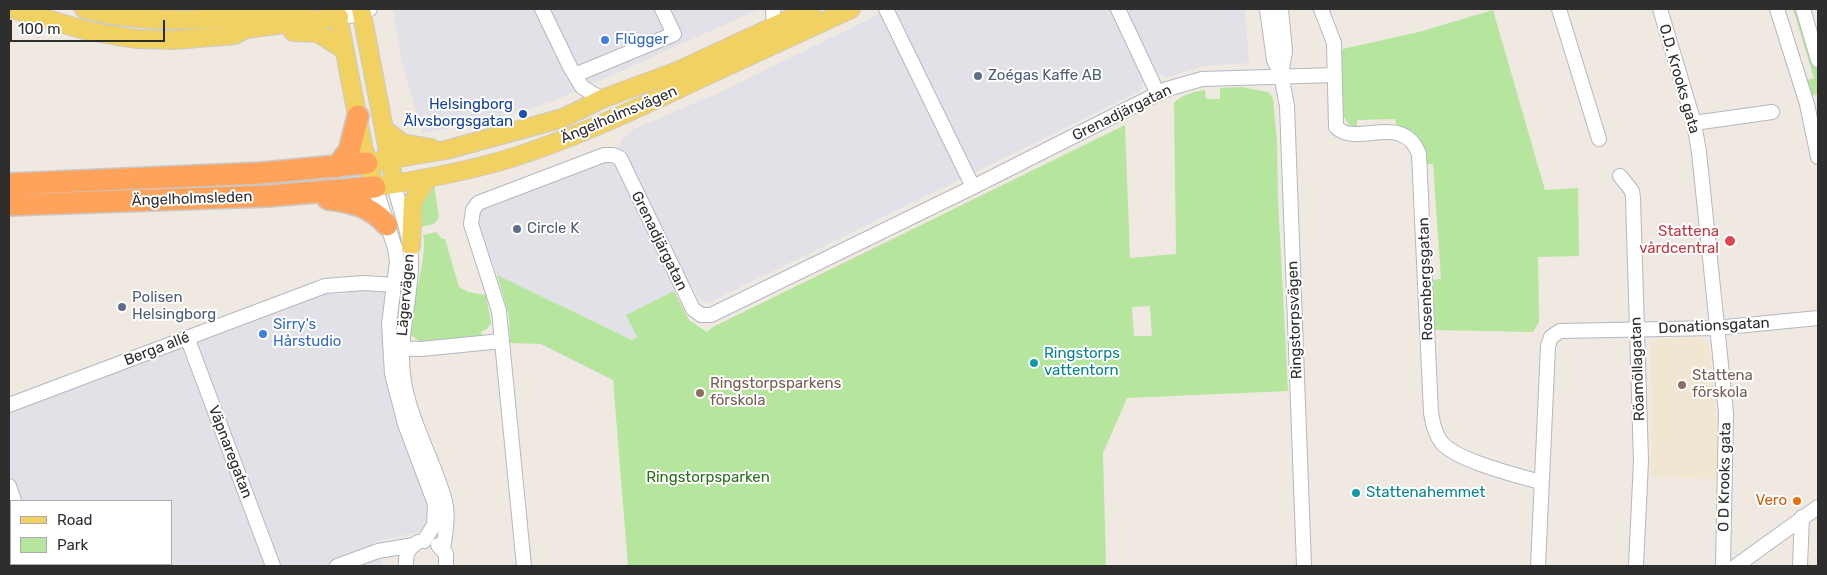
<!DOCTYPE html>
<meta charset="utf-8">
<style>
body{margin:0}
#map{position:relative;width:1827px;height:575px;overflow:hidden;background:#efe9e1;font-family:Rubik,sans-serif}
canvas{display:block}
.frame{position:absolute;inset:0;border:10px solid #2e2e2e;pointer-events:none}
.legend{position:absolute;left:10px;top:500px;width:162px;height:65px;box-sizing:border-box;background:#fff;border:1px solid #ababab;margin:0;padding:6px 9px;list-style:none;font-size:15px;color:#2e2e2e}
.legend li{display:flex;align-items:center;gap:10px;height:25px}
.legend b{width:25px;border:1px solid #ababab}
.scale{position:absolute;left:10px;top:20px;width:155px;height:22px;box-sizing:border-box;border:2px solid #2e2e2e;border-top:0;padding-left:6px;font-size:15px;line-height:18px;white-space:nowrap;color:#2e2e2e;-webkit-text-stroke:4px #fff;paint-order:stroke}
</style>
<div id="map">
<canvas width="1827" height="575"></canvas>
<div class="frame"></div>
<ul class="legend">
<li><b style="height:6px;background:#f2d163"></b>Road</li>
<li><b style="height:14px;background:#b6e59e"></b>Park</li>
</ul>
<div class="scale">100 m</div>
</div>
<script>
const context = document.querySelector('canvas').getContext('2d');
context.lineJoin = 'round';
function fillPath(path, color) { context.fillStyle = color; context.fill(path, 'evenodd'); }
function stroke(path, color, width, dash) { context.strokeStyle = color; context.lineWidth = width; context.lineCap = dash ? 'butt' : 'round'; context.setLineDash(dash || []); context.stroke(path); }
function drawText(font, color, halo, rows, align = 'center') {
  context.font = font + ' Rubik,sans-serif'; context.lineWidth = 4; context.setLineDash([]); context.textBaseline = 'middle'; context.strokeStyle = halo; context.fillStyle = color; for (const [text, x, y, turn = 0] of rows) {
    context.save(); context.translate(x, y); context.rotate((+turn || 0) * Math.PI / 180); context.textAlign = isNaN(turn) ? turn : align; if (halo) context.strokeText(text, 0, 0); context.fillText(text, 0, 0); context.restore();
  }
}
fillPath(new Path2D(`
 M393,9H760L558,99L487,122L422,133L400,55Z
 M889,9H1245L1249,63L1204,66L1168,77L1160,74L1144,82L1140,91L708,303L699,299L690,283L626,315L637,337L632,340L497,275L477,223L478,215L485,207L614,158L622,139L634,129L721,92Z
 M366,288L382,290L386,295L383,342L385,367L431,516L427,526L419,532L374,542L383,566H44L43,564H171V501H20L9,472V408L312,294H340Z`), '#e3e1e8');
fillPath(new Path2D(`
 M1701,337L1709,345L1718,434L1717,479L1651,477L1650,344L1659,339Z`), '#f0e6d1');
fillPath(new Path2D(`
 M1793,9H1799L1818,72V94L1808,97L1803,81L1814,78Z
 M1493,10L1545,190L1578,188L1579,256L1538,257L1539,322L1533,332L1435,330L1432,280L1441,279L1433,164H1425L1397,129L1395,119L1357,120V128C1349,126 1347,122 1343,115L1340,54L1343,49L1419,32Z
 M1242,87L1268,92L1273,98L1277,141L1278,199L1288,391L1127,398L1103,453L1106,566H628L613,380L541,344L510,343L509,316L497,275L632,340L637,337L626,315L674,291L689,320L707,332L713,327L1125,125L1130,258L1176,254L1174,103C1182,94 1194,92 1205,90L1206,99H1220V88ZM1150,306L1152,336H1134L1132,307Z
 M434,185L439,218L434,224L420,227L418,197Z
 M436,232L442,239H445L459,287L468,292L486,295L491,323L487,329L481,332L482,336L422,343L411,335L409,325C413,304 428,253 423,235Z`), '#b6e59e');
const minor = new Path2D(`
 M542,9L570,67L582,87L602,99
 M773,9L774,27
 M886,9L973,187
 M1118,9L1158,94
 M1267,9L1274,60L1281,75L1287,106L1304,566
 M1321,9L1334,43L1336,127C1356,148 1403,111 1419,154L1431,413C1433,424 1435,434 1442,443C1458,461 1516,475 1540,482
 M1559,9L1599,139
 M1660,9L1694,123L1699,152L1726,413L1723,566
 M1777,9L1807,104L1818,157
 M1803,9L1818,60
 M339,17L362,14L370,9
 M575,75L674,34L662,9
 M1281,75L1285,51L1281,9
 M1694,123L1772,112
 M1620,176L1632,191L1633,198L1641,461L1636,566
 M394,184C400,211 412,237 411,265C410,305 397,342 404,382C411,423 434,461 445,501C449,516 445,534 443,550
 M375,187L395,248L397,262L389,324L392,374L405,424L435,504L434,525L424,541
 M187,337L273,566
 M393,348L421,349L502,341
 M9,405L325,286L364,283L394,285
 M9,486L14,501
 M438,545L446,554V566
 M39,564L40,566
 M337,566L378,551L414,545
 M406,566C405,555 408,548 418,542
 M524,566L499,311L471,224L473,210L478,203L604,155H613L620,158L693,309L701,315H711L973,187L1167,89L1202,79L1335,75
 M1538,566L1548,346L1551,337L1560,331L1716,328L1818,318
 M1736,566L1818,507
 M1800,566L1802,517`);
const major = new Path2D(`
 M12,9L88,31L136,39L174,40L235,35L245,29L339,17
 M84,9C157,28 231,18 305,9
 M361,9L392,171
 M340,26L363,146L375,187C420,180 464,172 508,159C572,139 632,111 693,82C746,58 798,33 851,9
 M293,32L318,33L343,49
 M384,129L402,143L431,148
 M367,163L446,150L563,118L602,99L680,70L811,9
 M411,246L413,201L428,178`);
const highway = new Path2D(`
 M336,167L349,151L358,116
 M9,184L262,173L367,163
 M328,199C352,202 370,206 387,225
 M9,205L268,196L375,187`);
stroke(minor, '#b4b7c1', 16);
stroke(major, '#c9c9c9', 20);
stroke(highway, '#c9c9c9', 24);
stroke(minor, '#fff', 14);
stroke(major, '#f2d163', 18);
stroke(highway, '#ffa35c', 21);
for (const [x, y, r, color] of [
 [605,40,5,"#3f7fe0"],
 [978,76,5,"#5c6f8a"],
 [523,114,5,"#1a4fb4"],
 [517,229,5,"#5c6f8a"],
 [1730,241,6,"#e0444e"],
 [122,307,5,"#5c6f8a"],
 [263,334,5,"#3f7fe0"],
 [1034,363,5,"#0f9aa8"],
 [1682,385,5,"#8d6e63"],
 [700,393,5,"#8d6e63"],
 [1356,493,5,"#0f9aa8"],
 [1797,501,5,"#e8710a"]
]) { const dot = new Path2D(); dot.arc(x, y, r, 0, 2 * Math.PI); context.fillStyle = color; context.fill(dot); stroke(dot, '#fff', 2); }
drawText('15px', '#366cbe', '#fff', [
 ["Flügger",615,40],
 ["Sirry's",273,325],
 ["Hårstudio",273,342]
], 'left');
drawText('15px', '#4e5e75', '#fff', [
 ["Zoégas Kaffe AB",988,76],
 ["Circle K",527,229],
 ["Polisen",132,298],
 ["Helsingborg",132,315]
], 'left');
drawText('15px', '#2e2e2e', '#fff', [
 ["O.D. Krooks gata",1679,79,74],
 ["Grenadjärgatan",1122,113,-26],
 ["Ängelholmsvägen",619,115,-23],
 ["Ängelholmsleden",192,199,-2],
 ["Grenadjärgatan",659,241,64],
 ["Rosenbergsgatan",1426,279,-92],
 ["Lägervägen",406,295,-85],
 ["Ringstorpsvägen",1295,320,-92],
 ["Donationsgatan",1714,326,-3],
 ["Berga allé",157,349,-21],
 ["Röamöllagatan",1638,369,-92],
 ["Väpnaregatan",230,452,69],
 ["O D Krooks gata",1725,477,-89]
]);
drawText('15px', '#164399', '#fff', [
 ["Helsingborg",513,105],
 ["Älvsborgsgatan",513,122]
], 'right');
drawText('15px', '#be3a42', '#fff', [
 ["Stattena",1719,232],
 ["vårdcentral",1719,249]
], 'right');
drawText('15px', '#0d838f', '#fff', [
 ["Ringstorps",1044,354],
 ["vattentorn",1044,371],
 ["Stattenahemmet",1366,493]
], 'left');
drawText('15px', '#785e54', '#fff', [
 ["Stattena",1692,376],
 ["förskola",1692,393],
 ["Ringstorpsparkens",710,384],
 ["förskola",710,401]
], 'left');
drawText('15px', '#2c6e1b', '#fff', [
 ["Ringstorpsparken",708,478]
]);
drawText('15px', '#c56008', '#fff', [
 ["Vero",1787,501]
], 'right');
</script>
